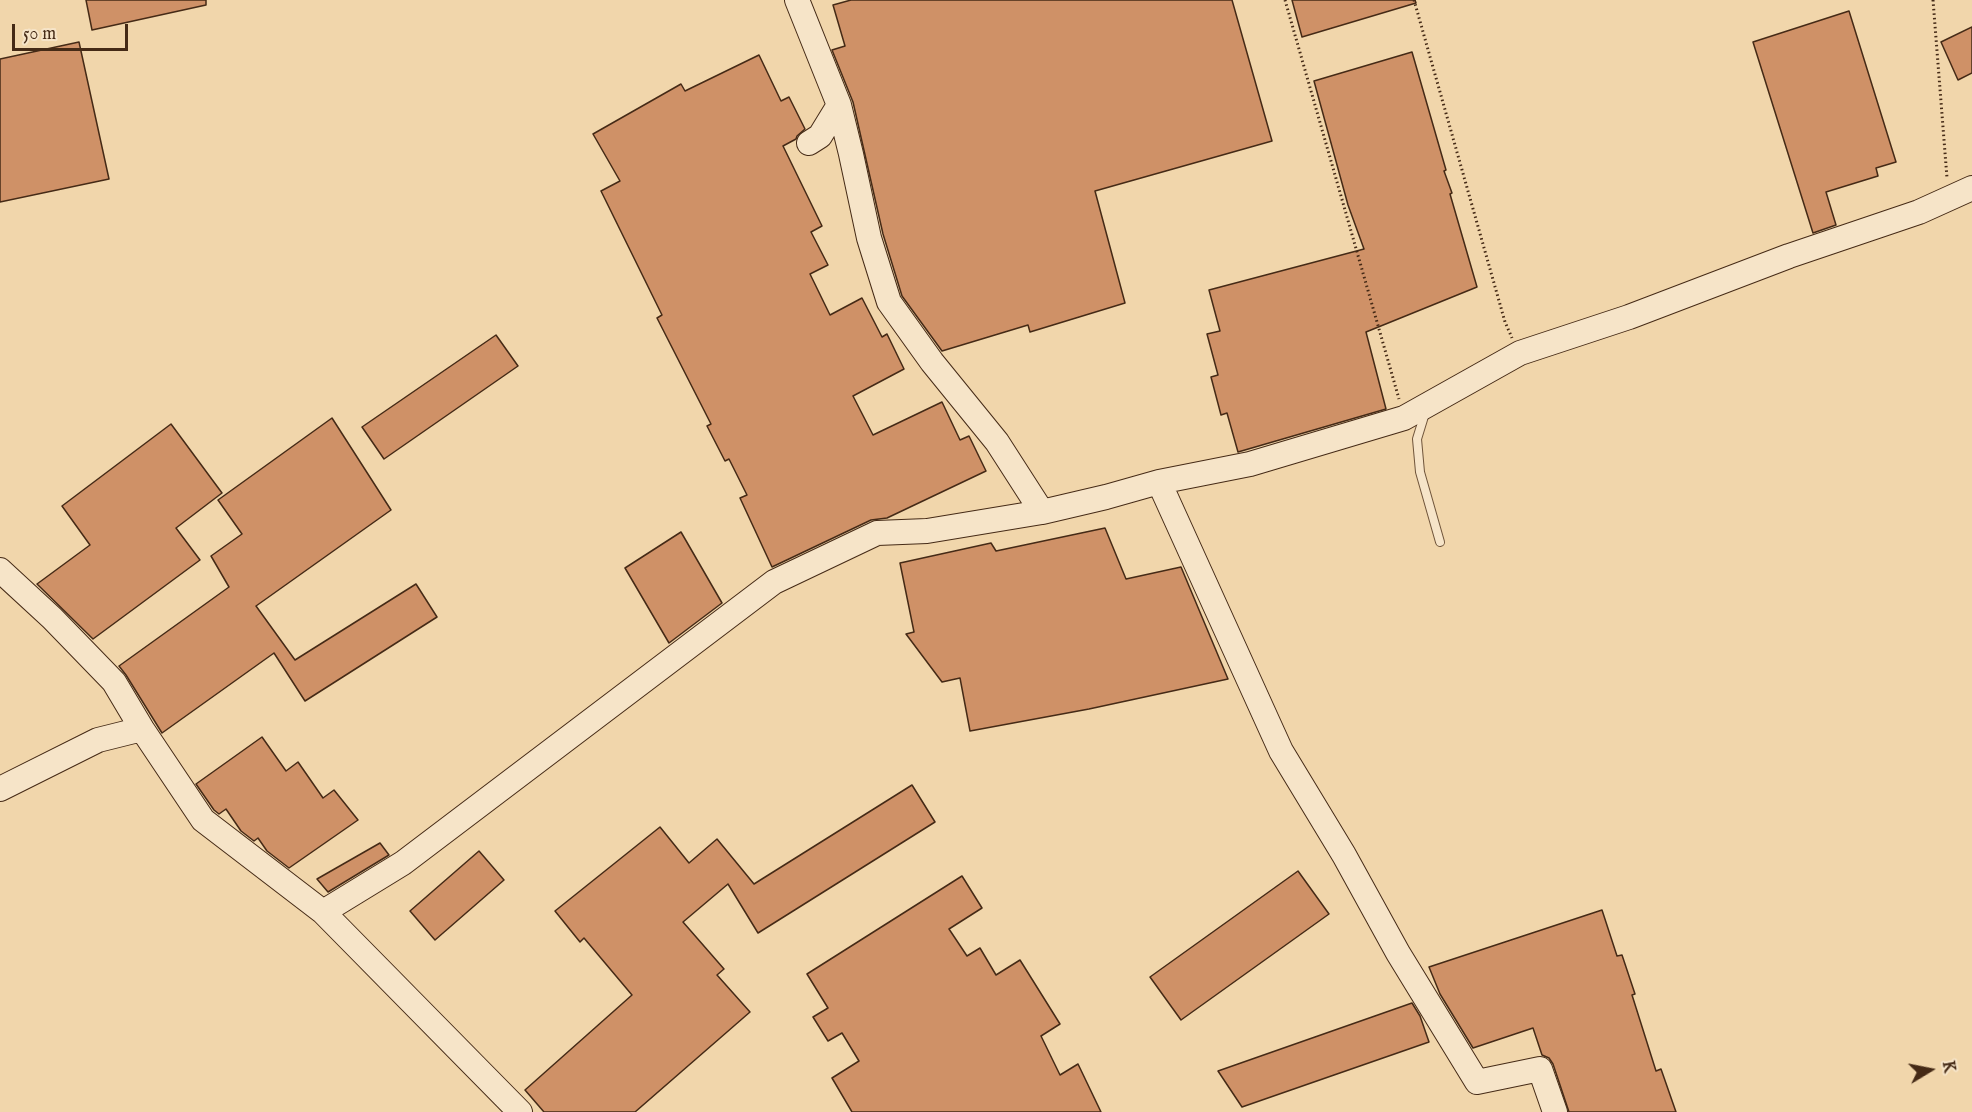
<!DOCTYPE html>
<style>
body{margin:0}
#map{position:relative;width:1972px;height:1112px;overflow:hidden;background:#f1d6ab;font-family:"IM FELL English",serif}
canvas{display:block}
.north{position:absolute;left:1900px;top:1040px;width:60px;height:60px;-webkit-text-stroke:4px #f6e4c8;paint-order:stroke;rotate:80deg;font-size:16px;font-weight:700;line-height:24px;text-align:center;color:#452a16}
.north::after{content:'';display:block;margin:auto;width:21px;height:27px;background:#452a16;clip-path:polygon(50% 0,100% 100%,50% 72%,0 100%)}
.scale{position:absolute;left:12px;top:24px;width:116px;height:27px;box-sizing:border-box;border:3px solid #452a16;border-top:0;padding-left:8px;font-size:18px;line-height:21px;white-space:nowrap;color:#452a16;-webkit-text-stroke:4px #f6e4c8;paint-order:stroke}
</style>
<div id="map">
<canvas width="1972" height="1112"></canvas>
<div class="north">K</div>
<div class="scale">50 m</div>
</div>
<script>
const context = document.querySelector('canvas').getContext('2d');
context.lineJoin = 'round';
function fillPath(path, color) { context.fillStyle = color; context.fill(path, 'evenodd'); }
function stroke(path, color, width, dash) { context.strokeStyle = color; context.lineWidth = width; context.lineCap = dash ? 'butt' : 'round'; context.setLineDash(dash || []); context.stroke(path); }
const building = new Path2D(`
 M86,0H206V5L92,30Z
 M851,0H1232L1272,141L1095,191L1125,303L1030,332L1028,325L942,351L902,296L883,234L853,102L832,50L845,46L833,5Z
 M1292,0H1415L1416,3L1302,37Z
 M1849,11L1896,162L1876,168L1878,176L1826,192L1836,225L1813,233L1753,42Z
 M1972,27V73L1958,80L1941,42Z
 M79,42L109,179L0,202V59Z
 M1412,52L1446,170L1444,171L1452,193L1450,194L1477,287L1366,332L1386,409L1238,452L1227,413L1221,415L1211,377L1218,375L1207,334L1220,331L1209,290L1364,249L1348,205L1314,81Z
 M759,55L781,101L789,97L805,129L797,136L796,139L783,146L822,226L811,232L828,265L810,274L830,315L862,298L882,337L887,334L904,369L853,396L873,435L942,402L960,440L969,436L986,471L887,518L871,520L772,567L740,498L747,495L729,459L725,461L707,426L711,424L657,318L662,315L601,191L620,181L593,134L681,84L685,91Z
 M496,335L518,366L384,459L362,427Z
 M332,418L391,510L256,606L295,660L416,584L437,617L305,701L274,653L162,733L126,675L119,666L229,587L211,556L242,534L218,500Z
 M171,424L222,493L176,528L200,560L93,639L37,584L90,545L62,506Z
 M1105,528L1126,579L1181,567L1228,679L1089,709L970,731L960,678L942,682L906,634L914,632L900,563L991,543L996,551Z
 M681,532L722,603L669,643L625,568Z
 M262,737L286,771L298,762L323,798L334,790L358,820L289,868L267,851L258,838L254,841L241,831L226,809L219,814L214,810L196,784Z
 M912,785L935,822L758,933L728,884L683,922L724,969L717,975L750,1012L635,1112H544L525,1090L632,995L584,938L580,942L555,911L660,827L689,863L717,839L754,884Z
 M380,843L389,855L328,892L317,879Z
 M479,851L504,880L435,940L410,911Z
 M1298,871L1329,914L1181,1020L1150,977Z
 M962,876L982,908L949,929L967,956L980,948L996,975L1020,960L1060,1024L1041,1036L1060,1075L1078,1064L1101,1112H852L832,1078L859,1061L842,1033L828,1041L813,1017L828,1008L807,974Z
 M1602,910L1617,956L1622,955L1635,994L1632,995L1656,1071L1661,1069L1676,1112H1569L1553,1064L1549,1058L1542,1055L1533,1028L1473,1048L1440,994L1429,967Z
 M1412,1003L1420,1016L1429,1042L1242,1107L1218,1071Z`);
fillPath(building, '#cf9167');
stroke(building, '#452a16', 1.5);
const lane = new Path2D(`
 M1425,413L1417,439L1420,472L1440,542`);
const secondary = new Path2D(`
 M797,0L839,105
 M809,143L820,136L839,105L851,154L869,238L889,302L932,362L997,442L1042,512L1106,497L1159,482L1250,464L1404,418L1520,353L1629,317L1789,256L1919,212L1972,188
 M1159,482L1281,751L1344,855L1398,953L1477,1082L1540,1069L1555,1112
 M0,570L52,618L114,682L142,729L203,820L323,912L520,1112
 M0,789L98,740L142,729
 M323,912L403,863L774,582L877,533L927,531L1042,512`);
stroke(lane, '#70553b', 10);
stroke(secondary, '#452a16', 26);
stroke(new Path2D(`
 M1285,0L1399,399
 M1414,0L1505,322L1512,338
 M1933,0L1947,178`), '#452a16', 3, [1.5, 3]);
stroke(lane, '#f6e4c8', 8);
stroke(secondary, '#f6e4c8', 24);
</script>
